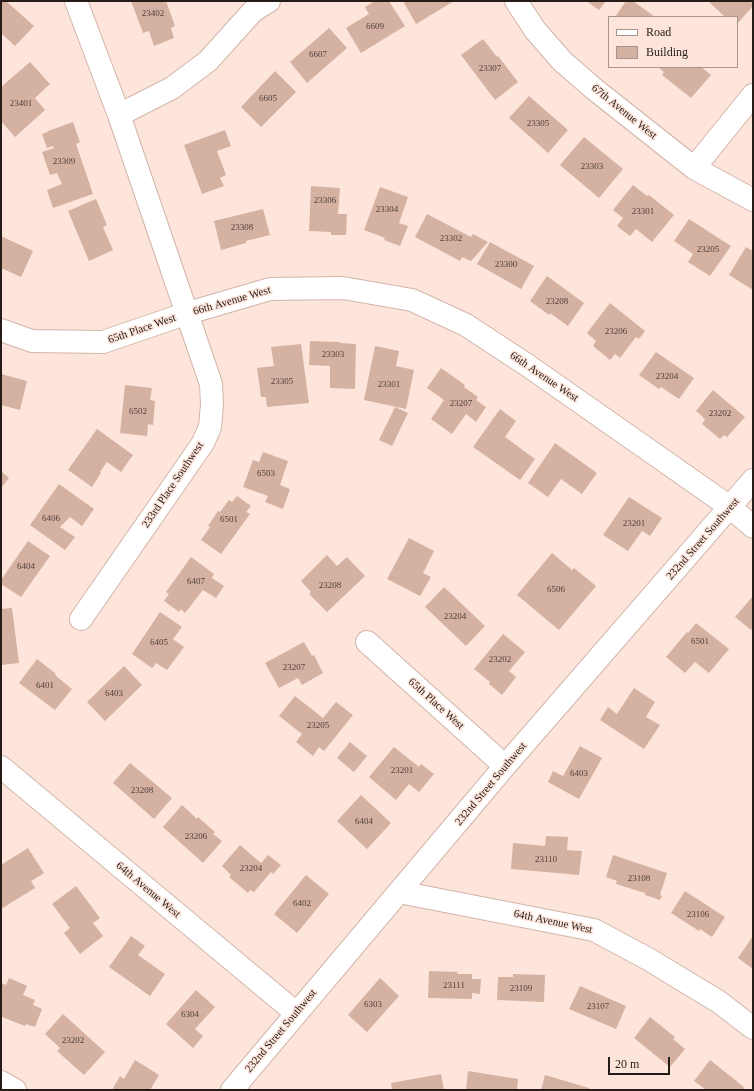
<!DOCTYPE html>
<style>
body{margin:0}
#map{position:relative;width:754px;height:1091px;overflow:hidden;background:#fde5db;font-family:"Times New Roman",serif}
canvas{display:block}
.frame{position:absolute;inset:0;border:2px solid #251b17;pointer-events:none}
.legend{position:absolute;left:608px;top:16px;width:130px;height:52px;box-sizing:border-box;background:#fde5db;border:1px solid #a7948d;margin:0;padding:5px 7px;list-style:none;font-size:12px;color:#251b17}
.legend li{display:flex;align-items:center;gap:8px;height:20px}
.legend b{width:20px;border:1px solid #a7948d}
.scale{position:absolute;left:608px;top:1057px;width:62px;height:18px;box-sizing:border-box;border:2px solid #251b17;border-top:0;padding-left:5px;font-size:12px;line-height:14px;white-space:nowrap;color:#251b17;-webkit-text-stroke:3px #fde5db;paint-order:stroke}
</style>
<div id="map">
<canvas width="754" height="1091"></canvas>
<div class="frame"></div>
<ul class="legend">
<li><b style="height:5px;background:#fff"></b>Road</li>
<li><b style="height:11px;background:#d5b1a2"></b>Building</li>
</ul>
<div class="scale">20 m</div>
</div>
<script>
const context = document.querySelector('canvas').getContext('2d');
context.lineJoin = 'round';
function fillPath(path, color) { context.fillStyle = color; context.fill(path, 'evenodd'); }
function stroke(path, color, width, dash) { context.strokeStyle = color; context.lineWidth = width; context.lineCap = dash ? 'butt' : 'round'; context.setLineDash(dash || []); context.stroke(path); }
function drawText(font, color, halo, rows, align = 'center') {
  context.font = font + ' "Times New Roman",serif'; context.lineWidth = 3; context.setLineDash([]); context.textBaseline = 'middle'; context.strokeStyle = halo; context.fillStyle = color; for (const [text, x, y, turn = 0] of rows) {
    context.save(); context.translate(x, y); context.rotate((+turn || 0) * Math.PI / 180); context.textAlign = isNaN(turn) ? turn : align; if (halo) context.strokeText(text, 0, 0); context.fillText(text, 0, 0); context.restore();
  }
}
fillPath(new Path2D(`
 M1,1H6L34,26L15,46L1,33Z
 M131,1H166L175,26L171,28L174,38L154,46L149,31L143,33Z
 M375,1H389L405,26L361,53L346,28L369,14L365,7Z
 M403,1H454L416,24Z
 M586,1H606L599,10Z
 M626,1H633L655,17H615Z
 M708,1H750L753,4V6L737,24V17H725Z
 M329,28L347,48L307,83L290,62Z
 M483,39L497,57L498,56L518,82L495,100L461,55Z
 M30,62L50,84L35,98L45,110L15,137L1,121V87Z
 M658,67H701L711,75L691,98L662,75L664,72Z
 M275,71L296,92L261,127L241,107Z
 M529,96L568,130L548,153L509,118Z
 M73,122L80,142L76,144L93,194L53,208L47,190L62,184L57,173L50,175L42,152L54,148L53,146L47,148L42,134L48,132V131Z
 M225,130L231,146L217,151L226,175L220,178L224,186L202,194L184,145Z
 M584,137L623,169L599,198L560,165Z
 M633,185L647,196L649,195L674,215L652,242L636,229L630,236L617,226L623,218L613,210Z
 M311,186L340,188L338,214H347L346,235H331V232L309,231Z
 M380,187L408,197L399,223L408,226L400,246L384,240L385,238L364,230Z
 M96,199L107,225L103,227L113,250L89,261L68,211Z
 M263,209L270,235L246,241V243L221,250L214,221Z
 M427,214L471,237L473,234L488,242L471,261L462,257L460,261L415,237Z
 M689,219L731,246L710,276L688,262L693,254L674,241Z
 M1,236L33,251L21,277L1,268Z
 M490,242L534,266L521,289L477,264Z
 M746,247L753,251V290L729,275Z
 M547,276L584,303L568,326L550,313L549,315L530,301Z
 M610,303L645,331L639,339L636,337L620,358L615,354L610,360L593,346L596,341L587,333Z
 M310,341L340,342V343L356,344L355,389L330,388V366L309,365Z
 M301,344L309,403L267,407L266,397H261L257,368L274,366L271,347Z
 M375,346L399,351L396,366L414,370L406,409L364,400Z
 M656,352L694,378L679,399L661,387L659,389L639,375Z
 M441,368L465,385L464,387L478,397L476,400L486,407L476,422L466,414L452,434L431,419L444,400L427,388Z
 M1,374L27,381L20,410L1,405Z
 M125,385L152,388L150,400L155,401L153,425L148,424L147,436L120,433Z
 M713,390L745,417L727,437L724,435L720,439L702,424L705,419L696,411Z
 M395,407L408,413L392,446L379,440Z
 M500,409L516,421L505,437L535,459L520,480L473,447Z
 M97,429L133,455L121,472L107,462L100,472L101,473L92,487L68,470Z
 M555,443L597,473L582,494L561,479L548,497L528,483Z
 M263,452L288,461L280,485L290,489L283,509L265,502L268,496L243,487L253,460L259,462Z
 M1,471L9,478L1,488Z
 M59,484L94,509L82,526L70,517L60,527L75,537L65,550L30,525Z
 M237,496L251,506L246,512L250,514L221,554L201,540L210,527L208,526L218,511L220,512L229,500L232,502Z
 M629,497L662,518L650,536L642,531L628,551L603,535Z
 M409,538L434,551L423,573L431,577L420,596L387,579Z
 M28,541L50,556L21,597L1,584V580Z
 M552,553L572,570L574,568L596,586L559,630L517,595Z
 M327,555L337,566L347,557L365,576L327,612L309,594L311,592L301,581Z
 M191,557L214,574L212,578L224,586L216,598L203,590L185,613L181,609L179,612L164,601L169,594L166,592Z
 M444,587L485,626L466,646L425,607Z
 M753,596V627L751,630L735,617Z
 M12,608L19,663L1,665V609Z
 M160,612L182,627L173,639L184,647L167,670L156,663L152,668L132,654Z
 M696,623L729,649L709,673L695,662L685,673L666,657L687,632L688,633Z
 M503,634L525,652L509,671L516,677L502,695L489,684L490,682L474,669Z
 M304,642L312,656L314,655L323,673L302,685L298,678L279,688L265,663Z
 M37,659L56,674L55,675L72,689L55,710L19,683Z
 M124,666L142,685L105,721L87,702Z
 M634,688L655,702L646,717L660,725L644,749L600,720L608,707L617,714Z
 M295,696L323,718L336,702L353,715L324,751L319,747L313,756L296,742L302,734L279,716Z
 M350,742L367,756L354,772L337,758Z
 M580,746L602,758L579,799L548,782L553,771L563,776Z
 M394,747L419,767L421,764L434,774L419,792L409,784L396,800L369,777Z
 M130,763L172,798L154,819L113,783Z
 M361,795L391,823L367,849L337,821Z
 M182,805L197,819L198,817L215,832L213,834L222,841L203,863L163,827Z
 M546,836L568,837L567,850L582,851L579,875L511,869L513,843L545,846Z
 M240,845L261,863L268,855L281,865L273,874L271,872L254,892L250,890L248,893L229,877L231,875L222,866Z
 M28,848L44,873L31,881L35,888L1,909V865Z
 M613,855L667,873L660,895L662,896L660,900L645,895V893L616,884L617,881L606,877Z
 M306,875L329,894L297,933L274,914Z
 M76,886L100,918L93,923L103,936L80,954L64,933L70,928L52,904Z
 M685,891L725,917L712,937L700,929L699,931L671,913Z
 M131,936L145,946L138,955L165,974L150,996L109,967Z
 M753,936V969L738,958Z
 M429,971L458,972L457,974H472V979H481L480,994L472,993V999L428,998Z
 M513,974L545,975L544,1002L497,1000L498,977H513Z
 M9,978L27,986L23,995L35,1000L33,1005L42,1009L35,1027L26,1024L25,1026L2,1017L1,1020V983L6,985Z
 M380,978L399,996L367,1032L348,1015Z
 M580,986L626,1006L616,1029L569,1009Z
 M196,990L215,1007L195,1029L203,1036L193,1048L166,1024Z
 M63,1014L105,1052L84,1075L57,1051L60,1048L45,1034Z
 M650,1017L675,1037L673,1039L685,1049L670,1067L634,1038Z
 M135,1060L159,1075L150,1090H112L120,1076L124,1079Z
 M710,1060L744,1087L743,1088L745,1090H706L694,1081Z
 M468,1071L518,1079L517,1090H466Z
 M441,1074L444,1090H392L391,1083Z
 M545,1075L589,1088V1090H541Z`), '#d5b1a2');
const minor = new Path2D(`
 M76,1L119,115L211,384L212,405L210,427L203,443L81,619
 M516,1L535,30L562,61L593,88L694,168L753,200
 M119,115L172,88L208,61L253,11L269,1
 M694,168L753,95
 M1,330L32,341L103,342L188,313L270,289L343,288L412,300L466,325L527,365L730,507L753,527
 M367,642L505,766
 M1,767L296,1013
 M399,892L594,930L650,960L719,1002L753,1028
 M1,1082L15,1090
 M232,1090L505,766L753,480`);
stroke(minor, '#d2b5aa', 24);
stroke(minor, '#fff', 22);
drawText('9px', '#51403a', null, [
 ["23402",153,14],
 ["6609",375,27],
 ["6607",318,55],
 ["23307",490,69],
 ["6605",268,99],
 ["23401",21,104],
 ["23305",538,124],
 ["23309",64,162],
 ["23303",592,167],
 ["23306",325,201],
 ["23304",387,210],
 ["23301",643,212],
 ["23308",242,228],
 ["23302",451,239],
 ["23205",708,250],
 ["23300",506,265],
 ["23208",557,302],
 ["23206",616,332],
 ["23303",333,355],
 ["23204",667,377],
 ["23305",282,382],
 ["23301",389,385],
 ["23207",461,404],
 ["6502",138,412],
 ["23202",720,414],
 ["6503",266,474],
 ["6406",51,519],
 ["6501",229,520],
 ["23201",634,524],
 ["6404",26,567],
 ["6407",196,582],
 ["23208",330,586],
 ["6506",556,590],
 ["23204",455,617],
 ["6501",700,642],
 ["6405",159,643],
 ["23202",500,660],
 ["23207",294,668],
 ["6401",45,686],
 ["6403",114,694],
 ["23205",318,726],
 ["23201",402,771],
 ["6403",579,774],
 ["23208",142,791],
 ["6404",364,822],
 ["23206",196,837],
 ["23110",546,860],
 ["23204",251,869],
 ["23108",639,879],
 ["6402",302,904],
 ["23106",698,915],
 ["23111",454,986],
 ["23109",521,989],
 ["6303",373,1005],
 ["23107",598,1007],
 ["6304",190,1015],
 ["23202",73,1041]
]);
drawText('11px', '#251b17', '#fde5db', [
 ["67th Avenue West",624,112,39],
 ["66th Avenue West",232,301,-16],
 ["65th Place West",142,329,-19],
 ["66th Avenue West",544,377,34],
 ["233rd Place Southwest",173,485,-56],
 ["232nd Street Southwest",703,539,-49],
 ["65th Place West",436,704,42],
 ["232nd Street Southwest",491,784,-50],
 ["64th Avenue West",148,890,40],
 ["64th Avenue West",553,922,12],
 ["232nd Street Southwest",281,1031,-50]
]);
</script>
